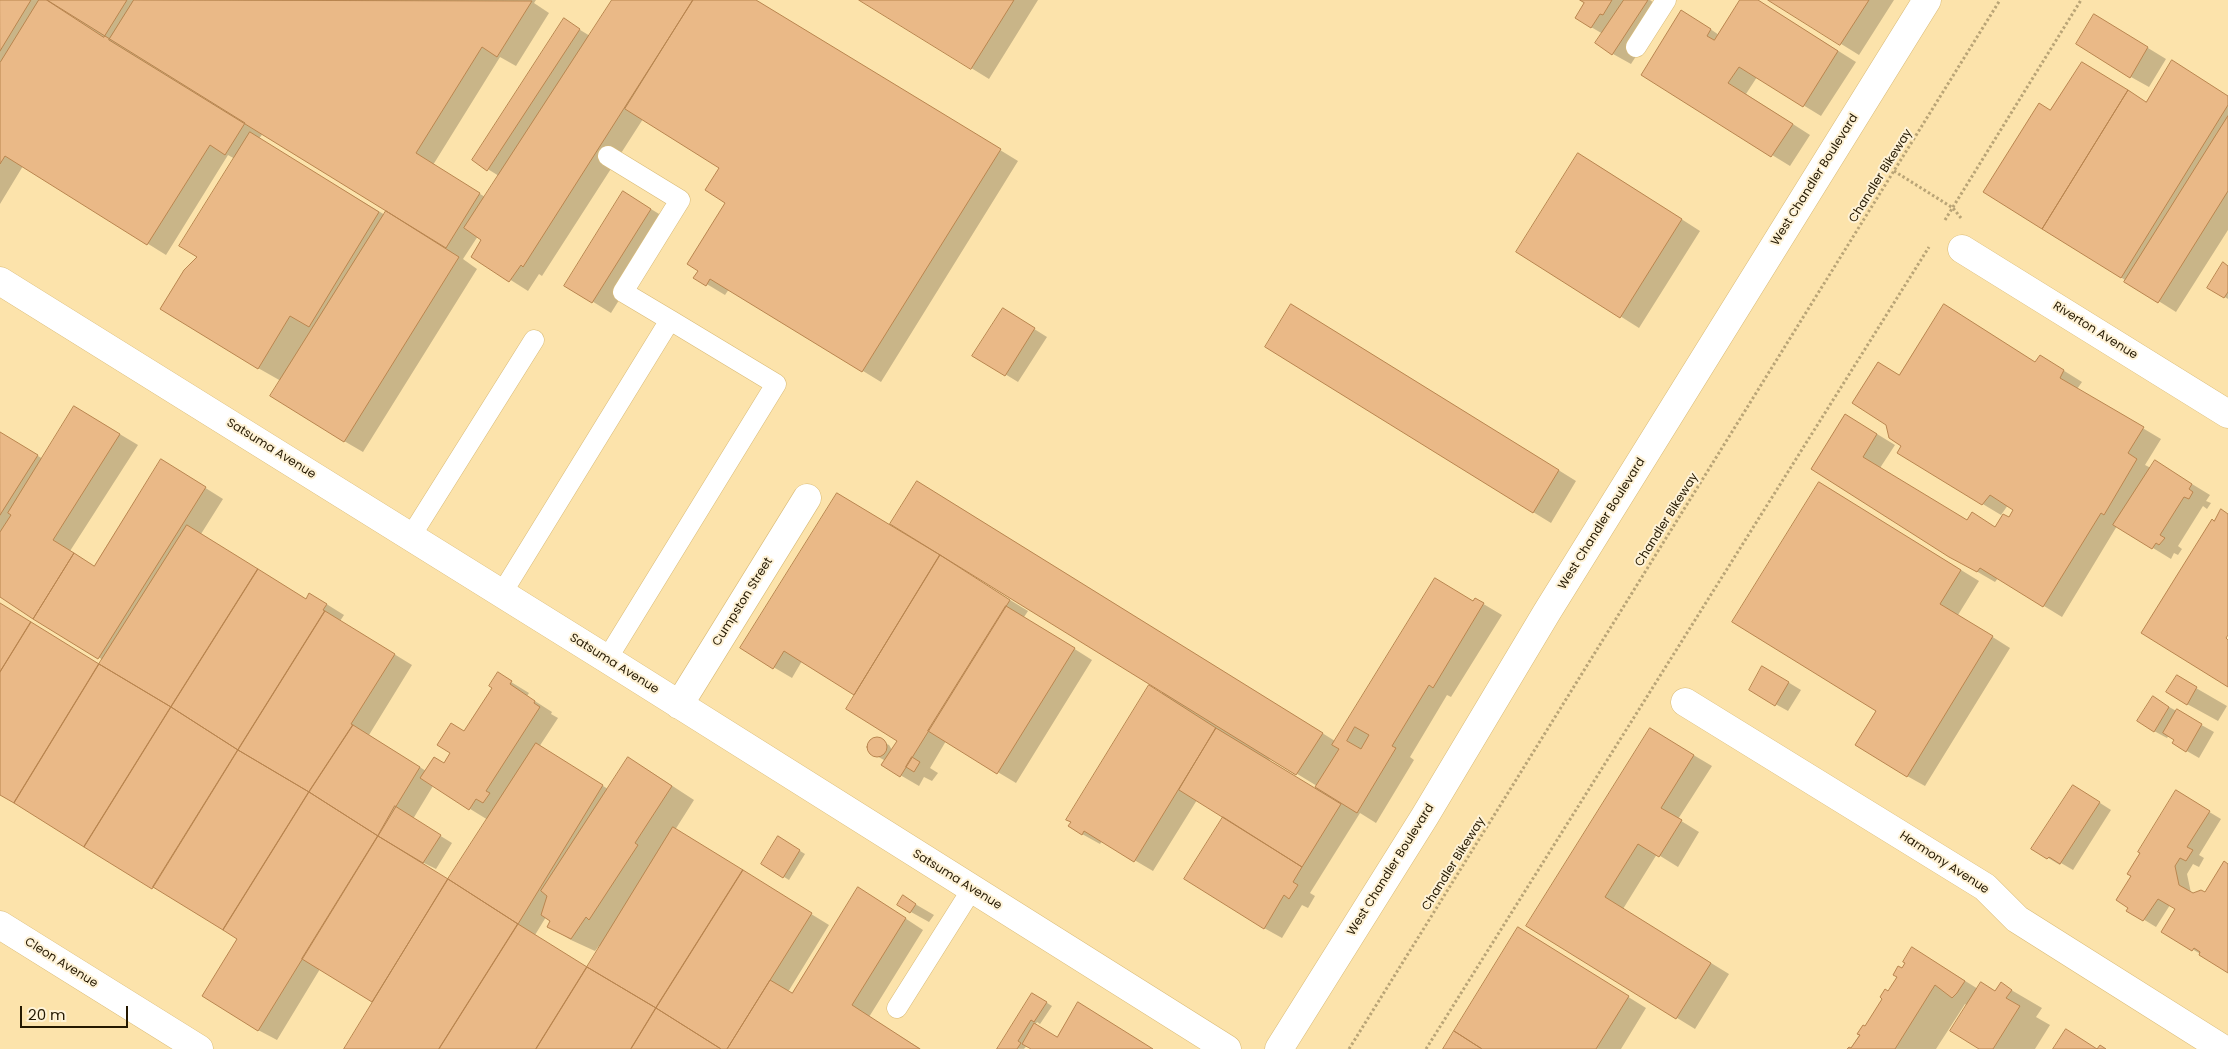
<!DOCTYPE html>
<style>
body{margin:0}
#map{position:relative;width:2228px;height:1049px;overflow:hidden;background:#fce3ab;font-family:Poppins,sans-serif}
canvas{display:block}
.scale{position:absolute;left:20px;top:1006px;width:108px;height:22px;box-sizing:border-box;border:2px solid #241800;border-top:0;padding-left:6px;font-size:15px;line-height:18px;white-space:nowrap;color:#241800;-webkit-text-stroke:4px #fef2d6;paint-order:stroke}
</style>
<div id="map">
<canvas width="2228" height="1049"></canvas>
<div class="scale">20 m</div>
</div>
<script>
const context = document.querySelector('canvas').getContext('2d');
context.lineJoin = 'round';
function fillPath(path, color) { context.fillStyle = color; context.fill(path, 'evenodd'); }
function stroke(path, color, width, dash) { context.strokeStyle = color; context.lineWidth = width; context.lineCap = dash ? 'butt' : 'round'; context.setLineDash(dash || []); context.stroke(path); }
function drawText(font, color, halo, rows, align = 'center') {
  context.font = font + ' Poppins,sans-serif'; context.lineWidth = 4; context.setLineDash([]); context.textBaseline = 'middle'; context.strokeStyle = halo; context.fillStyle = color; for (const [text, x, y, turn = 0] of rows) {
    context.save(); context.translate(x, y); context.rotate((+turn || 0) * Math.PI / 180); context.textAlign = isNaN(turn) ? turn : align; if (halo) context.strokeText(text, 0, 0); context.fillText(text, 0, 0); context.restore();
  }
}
fillPath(new Path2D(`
 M0,0H536L534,3L549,13L516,66L500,57L433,165L485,197L499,176L473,160L564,20L590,36L613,0H755L1018,161L881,382L729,289L725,295L695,277L727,202L721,167L643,119L542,276L539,274L528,291L473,256L483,240L478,236L463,259L477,269L363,452L344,441L281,381L258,368L199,257L235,159L228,155L166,255L23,166L0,204ZM263,133L388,210L385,215L259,139Z
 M861,0H1038L989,79Z
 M1582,0H1650L1665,11L1631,64L1613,54L1603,34L1591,27L1586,2Z
 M1741,0H1757L1856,62L1821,116L1757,77L1746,94L1810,135L1790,166L1642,75L1700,22L1719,35Z
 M1770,0H1894L1859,55Z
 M2112,26L2166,59L2149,87L2131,77Z
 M2228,96V230L2176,312L1985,192L2050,111Z
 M1597,165L1700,231L1639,328L1517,251Z
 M641,203L669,220L611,313L566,285Z
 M2228,267V299L2209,287Z
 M1310,316L1576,481L1551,523L1533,512Z
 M1962,316L2036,363L2058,367L2082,382L2077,389L2161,439L2145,465L2151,468L2156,462L2210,495L2206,501L2211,503L2207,509L2203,506L2178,546L2182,549L2178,555L2174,553L2171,559L2117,526L2062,617L1998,578L1995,582L1950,556L1812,469L1864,426L1895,445L1880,468L1968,522L1996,528L2009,518L2015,510L2008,505L2001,515L1898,453L1903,445V379Z
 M1015,317L1047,337L1018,382L974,355Z
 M93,418L138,445L70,551L95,567L180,472L223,499L201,534L306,600L310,595L328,605L344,615L340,621L412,665L369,735L426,771L444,765L494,687L498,674L529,693L527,696L552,712L551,714L558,718L539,747L608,789L628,758L651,772L694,800L675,830L829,925L788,992L792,994L876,899L923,930L869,1017L921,1049H345L373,1002L320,969L277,1040L258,1030L239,938L0,794V605L100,665L103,660L0,595V433L43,459ZM433,786L488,820L449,881L422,865L424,863L436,869L452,843L413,819ZM546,917L552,921L548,926L571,940L595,951L599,946L601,947L587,968L535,935Z
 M1837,494L1979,581L1958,615L2010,648L1925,786L1907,776L1878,711Z
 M941,496L1335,741L1475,599L1502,615L1451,697L1447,695L1410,757L1414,760L1376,823L1360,813L1310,893L1315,896L1308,908L1302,905L1282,938L1264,928L1224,817L1197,800L1153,871L1102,841L1100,844L1082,834L1163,691ZM1271,758L1317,786L1315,789L1269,760Z
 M855,505L1028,611L1024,617L1092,660L1016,783L946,741L930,768L938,773L932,781L924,777L919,786L883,765L887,759L884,760L871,753V743L876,739L889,745L892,750L898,741L856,695L802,661L792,678L741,648Z
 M1763,667L1801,690L1788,711L1750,690Z
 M2177,677L2227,706L2218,721L2187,704Z
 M2153,698L2214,732L2199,758L2173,743L2176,739L2169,735L2167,738L2154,731Z
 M1668,740L1712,766L1678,819L1699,832L1678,867L1657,854L1623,909L1729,974L1695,1029L1528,926Z
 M2176,792L2221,819L2199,855L2204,858L2199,867L2193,864L2187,874L2191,893H2205L2228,865V971L2163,931L2177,908L2170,905L2156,927L2128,910L2133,876Z
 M2086,794L2111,810L2073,870L2061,863L2060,865L2033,849Z
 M779,838L805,854L789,880L763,864Z
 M903,897L934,915L929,922L911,912Z
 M1537,940L1646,1008L1621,1049H1444Z
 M1943,967L1978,989L1996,992L2001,984L2042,1008L2036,1017L2050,1025L2035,1049H1981L1968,1006L1965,1004L1936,1049H1850L1902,970Z
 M1033,994L1052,1006L1040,1024L1037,1022L1035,1025L1058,1038L1152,1049H1033L1027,1045L1024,1049H998Z`), '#0003');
const building = new Path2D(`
 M0,0H31L0,51Z
 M39,0H47L245,123L225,155L210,145L147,245L5,156L0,164V63Z
 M47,0H127L104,37Z
 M134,0L532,1L497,57L482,47L416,153L480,193L446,248L109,40Z
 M612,0H693L523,267L521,265L509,282L471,257L481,240L464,228Z
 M693,0H756L1001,149L862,372L710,279L706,286L693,278L698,271L687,264L725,203L705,190L719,168L625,109Z
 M859,0H1014L971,69Z
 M1580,0H1612L1603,15L1600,14L1591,28L1575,18L1584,3Z
 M1624,0H1648L1612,55L1595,43Z
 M1740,0H1758L1838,51L1803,107L1739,67L1728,83L1793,124L1771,157L1641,75L1681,10L1711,29L1707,36L1714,40Z
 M1768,0H1869L1840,45Z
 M2094,14L2148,47L2130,78L2076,44Z
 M564,18L580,29L487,171L472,160Z
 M2172,60L2228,96V105L2121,278L2042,229L2128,90L2146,102Z
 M2082,62L2128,90L2042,229L1983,192L2039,103L2050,110Z
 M2228,116V191L2158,303L2124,282Z
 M250,132L379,212L309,327L290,316L258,369L160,309L184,270L197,257L179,246Z
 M1578,153L1682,219L1620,318L1516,252Z
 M623,191L651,209L592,303L564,286Z
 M386,211L459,257L344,442L270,396Z
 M2223,262L2228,266V292L2224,298L2207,288Z
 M1291,304L1559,470L1533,513L1265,347Z
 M1944,304L2035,362L2040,355L2064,370L2060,378L2144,427L2128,453L2137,459L2104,515L2101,513L2043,607L1980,568L1977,572L1949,557L1811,469L1845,414L1877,434L1863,457L1967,520L1972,512L1995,527L2003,514L2009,517L2013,510L1990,495L1982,505L1897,453L1901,446L1889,438L1886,425L1852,403L1878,362L1899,375Z
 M1003,308L1035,328L1005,376L972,356Z
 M74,406L120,434L53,540L74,553L33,619L0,597V532L11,515L8,513Z
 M0,432L38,455L0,515Z
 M161,459L206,487L98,659L33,619L74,553L94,566Z
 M2155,460L2192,484L2189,489L2193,492L2189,499L2184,497L2160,535L2165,538L2159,545L2156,543L2152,549L2113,525Z
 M917,481L1323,733L1296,775L890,524Z
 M1819,482L1961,570L1940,604L1993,636L1907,777L1855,745L1876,711L1732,622Z
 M837,493L940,555L854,695L784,651L773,669L740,648Z
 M2221,509L2228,514V635L2226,638L2228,640V687L2141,633L2212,519L2214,521Z
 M187,525L258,569L171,707L99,664Z
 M940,555L1010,600L900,777L881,765L897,741L846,709Z
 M258,569L306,599L309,593L327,604L323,610L325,611L238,750L171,707Z
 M1435,578L1473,601L1475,598L1484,603L1433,688L1429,685L1392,746L1396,748L1357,813L1315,787L1339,749L1332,745ZM1355,727L1369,735L1361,749L1347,741Z
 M0,603L31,622L0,672Z
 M1006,606L1075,648L997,774L928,731Z
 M325,611L395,654L351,724L353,725L309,792L238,750Z
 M31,622L99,664L14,803L0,795V672Z
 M99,664L171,707L84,847L14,803Z
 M1762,666L1789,682L1775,706L1749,690Z
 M498,672L512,681L510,684L535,701L534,703L540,707L486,791L490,793L483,803L476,799L469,810L420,778L434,757L444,763L450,753L437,745L451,723L464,731L492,688L489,686Z
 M2177,675L2197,687L2187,705L2166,692Z
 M1149,685L1216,728L1134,862L1084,831L1082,835L1068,826L1071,822L1066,820Z
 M2153,696L2169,707L2154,732L2137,721Z
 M171,707L238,750L152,889L84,847Z
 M2177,709L2202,724L2186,752L2172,743L2174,740L2163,733Z
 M353,725L420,767L378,836L309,792Z
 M1216,728L1341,804L1302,867L1179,790Z
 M1650,728L1694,755L1661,808L1682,820L1659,857L1638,844L1605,897L1711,963L1676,1019L1526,926Z
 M867 747a10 10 0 1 1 20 0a10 10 0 1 1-20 0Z
 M536,743L603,785L518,924L448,879Z
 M238,750L309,792L223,930L153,887Z
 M628,757L672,786L635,843L638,845L589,920L586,917L571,939L547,927L550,921L541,915L547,896L541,891Z
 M912,757L920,762L914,772L906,767Z
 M2073,785L2100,802L2060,864L2049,857L2047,859L2031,849Z
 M2176,790L2210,811L2187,847L2193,850L2186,861L2180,858L2175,866L2179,885L2193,893L2201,890L2205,892L2224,861L2228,864V973L2199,955L2200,952L2194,948L2192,951L2161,932L2175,909L2158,899L2143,921L2126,911L2128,908L2116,900L2131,876L2127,874L2140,853L2138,852Z
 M309,792L378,836L258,1031L202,996L237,939L223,930Z
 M395,806L441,835L423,863L378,836Z
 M1223,817L1302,867L1293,882L1298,885L1289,899L1284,895L1264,929L1184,879Z
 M673,827L743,870L656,1008L587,967Z
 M378,836L448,879L372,1002L302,959Z
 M778,836L800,850L783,878L761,864Z
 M743,870L812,913L727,1049H721L656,1008Z
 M448,879L518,924L439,1049H344Z
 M858,887L906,918L852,1005L920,1049H727L770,980L792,993Z
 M903,895L916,904L910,913L897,905Z
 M518,924L587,967L536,1049H439Z
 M1518,927L1629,996L1596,1049H1482L1454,1031Z
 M1912,947L1965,981L1957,993L1952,998L1935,985L1895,1049H1847L1849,1047L1851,1048L1860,1035L1857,1034L1863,1025L1865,1026L1882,999L1880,997L1885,989L1888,991L1897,977L1893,975L1898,966L1902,968L1905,963L1903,962Z
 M587,967L656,1008L631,1049H536Z
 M1981,982L1995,991L2001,982L2012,990L2006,998L2020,1006L1993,1049H1979L1950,1031Z
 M1032,993L1047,1002L1034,1022L1031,1020L1018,1041L1021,1043L1017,1049H997Z
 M1078,1002L1153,1049H1031L1022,1044L1034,1023L1057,1037Z
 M656,1008L721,1049H631Z
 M2066,1029L2097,1049L2100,1045L2106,1049H2053Z
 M1454,1031L1482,1049H1443Z`);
fillPath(building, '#eab987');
stroke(building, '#b9854f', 1);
const lane = new Path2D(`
 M1636,47L1666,0
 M411,536L534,340
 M502,593L670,320L623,292L680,200L608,156
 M607,659L776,384L670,320
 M897,1008L972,889`);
const street = new Path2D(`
 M1962,249L2228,414
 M0,281L607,659L1227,1049
 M1685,702L1985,887L2017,919L2223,1049
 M679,705L807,498
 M0,925L199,1049
 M1279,1049L1425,816L1547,612L1927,0`);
stroke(lane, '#d8b973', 21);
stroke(street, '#d8b973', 29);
stroke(new Path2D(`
 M1894,171L1953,208L1961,218
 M1945,220L2081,0
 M1349,1049L2000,0
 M1426,1049L1929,247`), '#b9a476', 3, [2.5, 2.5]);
stroke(lane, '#fff', 20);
stroke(street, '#fff', 28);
drawText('12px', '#241800', '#fef2d6', [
 ["Chandler Bikeway",1881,176,-58],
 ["West Chandler Boulevard",1815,180,-58],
 ["Riverton Avenue",2095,331,32],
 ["Satsuma Avenue",271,449,32],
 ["Chandler Bikeway",1667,520,-58],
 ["West Chandler Boulevard",1602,524,-58],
 ["Cumpston Street",743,602,-58],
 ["Satsuma Avenue",614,664,32],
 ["Harmony Avenue",1944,863,33],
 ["Chandler Bikeway",1454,864,-58],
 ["West Chandler Boulevard",1391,870,-58],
 ["Satsuma Avenue",957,880,32],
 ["Cleon Avenue",61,963,32]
]);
</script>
